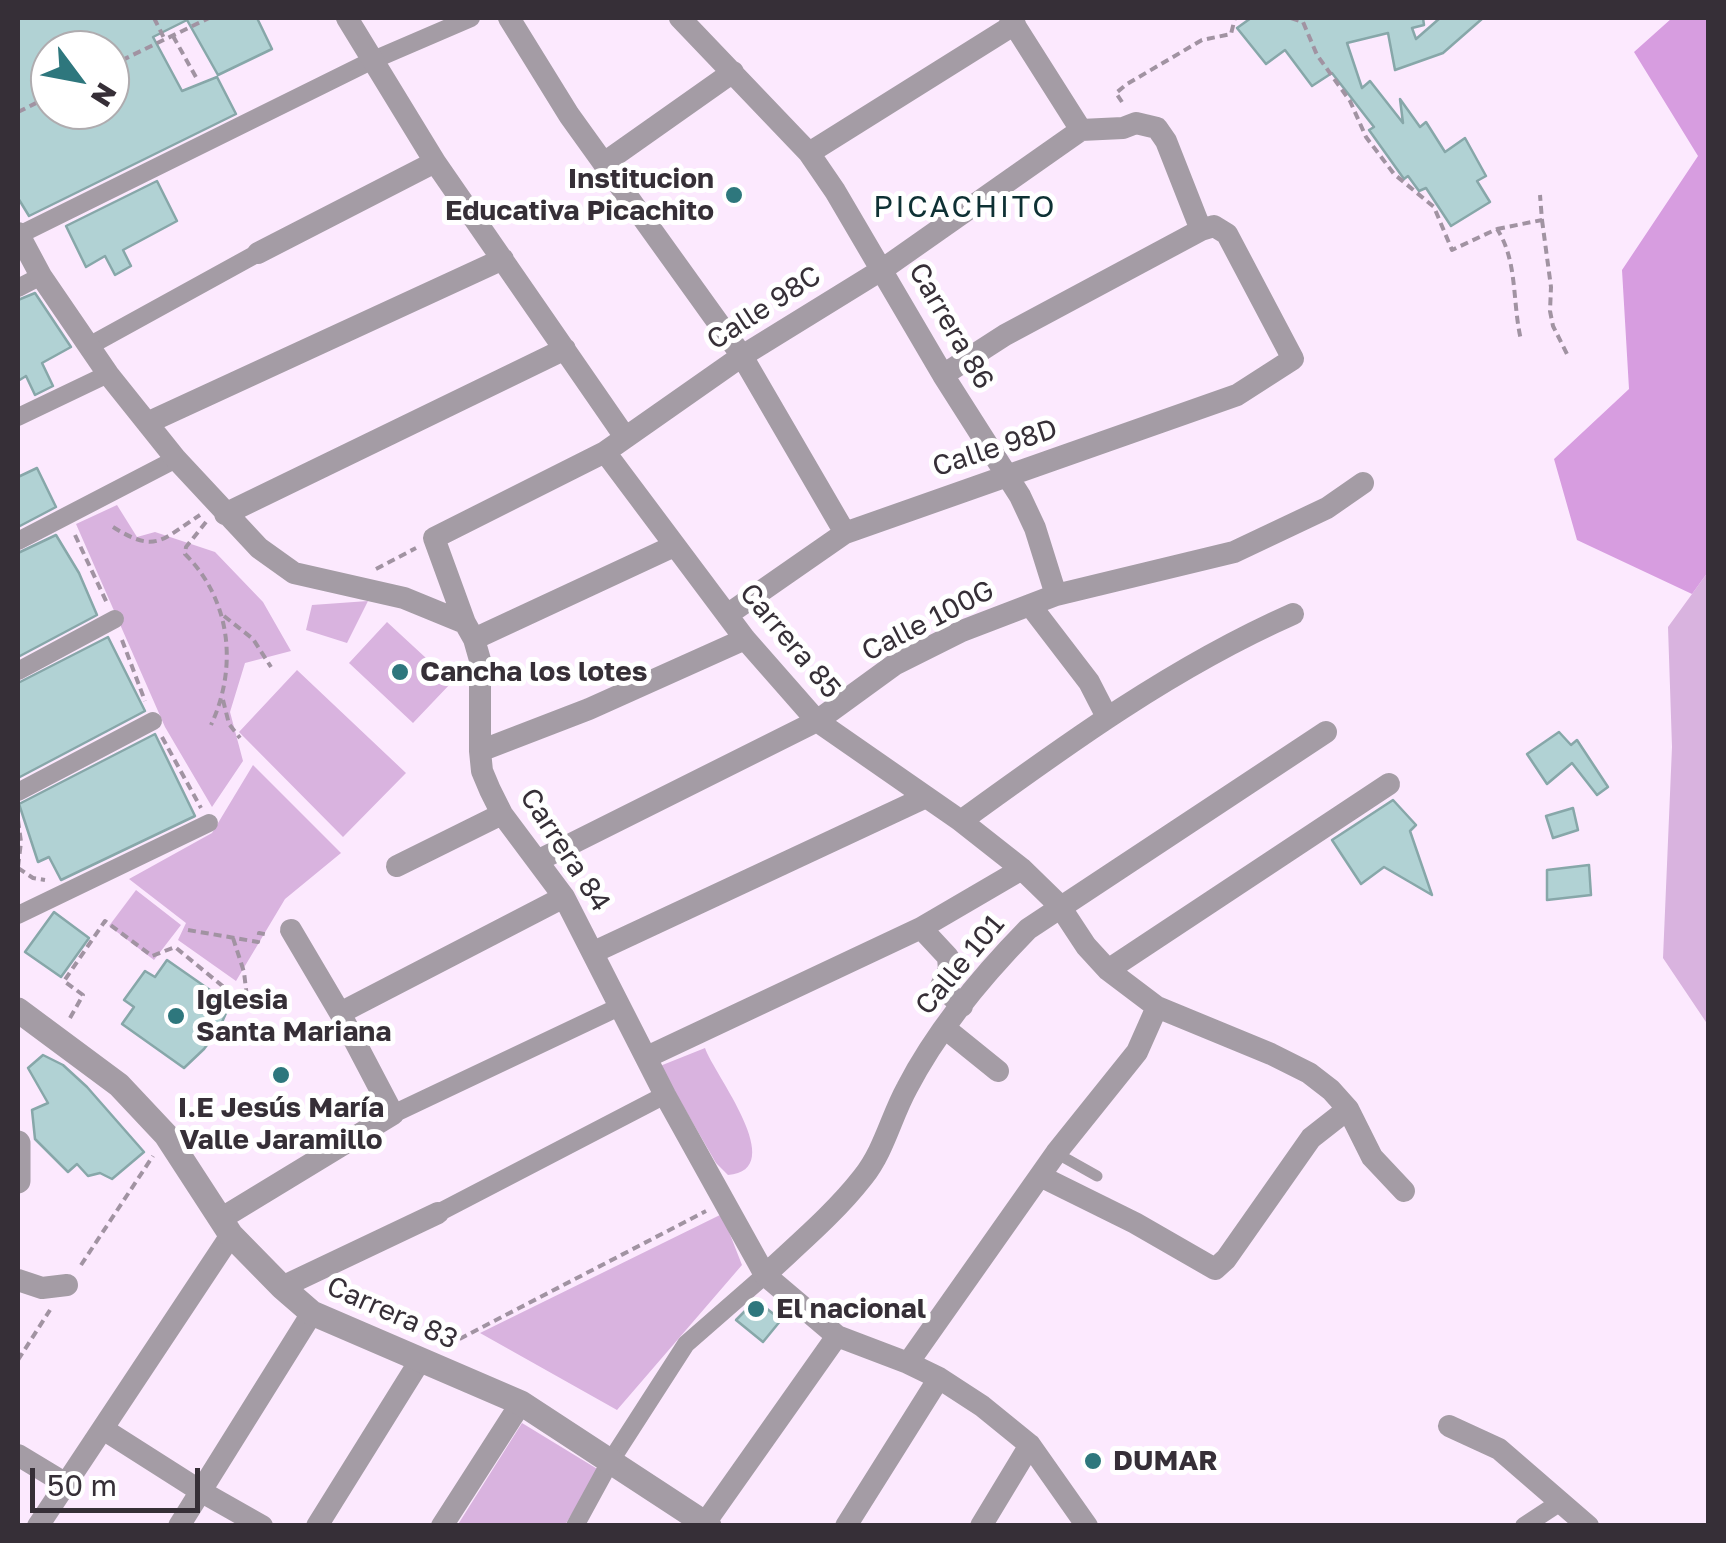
<!DOCTYPE html>
<meta charset="utf-8">
<style>
body{margin:0}
#map{position:relative;width:1726px;height:1543px;overflow:hidden;background:#fce9fe;font-family:"Golos Text",sans-serif}
canvas{display:block}
.frame{position:absolute;inset:0;border:20px solid #362f37;pointer-events:none}
.north{position:absolute;left:30px;top:30px;width:100px;height:100px;box-sizing:border-box;background:#fff;border:2px solid #afacaf;border-radius:50%;rotate:122deg;font-size:28px;font-weight:700;line-height:40px;text-align:center;color:#362f37}
.north::after{content:'';display:block;margin:auto;width:35px;height:45px;background:#2e777d;clip-path:polygon(50% 0,100% 100%,50% 72%,0 100%)}
.scale{position:absolute;left:30px;top:1468px;width:170px;height:45px;box-sizing:border-box;border:5px solid #362f37;border-top:0;padding-left:12px;font-size:30px;line-height:35px;white-space:nowrap;color:#362f37;-webkit-text-stroke:8px #fff;paint-order:stroke}
</style>
<div id="map">
<canvas width="1726" height="1543"></canvas>
<div class="frame"></div>
<div class="north">N</div>
<div class="scale">50 m</div>
</div>
<script>
const context = document.querySelector('canvas').getContext('2d');
context.lineJoin = 'round';
function fillPath(path, color) { context.fillStyle = color; context.fill(path, 'evenodd'); }
function stroke(path, color, width, dash) { context.strokeStyle = color; context.lineWidth = width; context.lineCap = dash ? 'butt' : 'round'; context.setLineDash(dash || []); context.stroke(path); }
function drawText(font, color, halo, rows, align = 'center') {
  context.font = font + ' "Golos Text",sans-serif'; context.lineWidth = 10; context.setLineDash([]); context.textBaseline = 'middle'; context.strokeStyle = halo; context.fillStyle = color; for (const [text, x, y, turn = 0] of rows) {
    context.save(); context.translate(x, y); context.rotate((+turn || 0) * Math.PI / 180); context.textAlign = isNaN(turn) ? turn : align; if (halo) context.strokeText(text, 0, 0); context.fillText(text, 0, 0); context.restore();
  }
}
fillPath(new Path2D(`
 M117,505L137,537L155,532L215,552L263,602L291,651L245,663L230,712L243,761L212,807L165,727L76,524Z
 M1708,572V1025L1663,958L1672,747L1668,627Z
 M368,601L347,643L306,630L312,605Z
 M387,622L452,682L413,723L349,663Z
 M297,670L406,773L343,837L239,732Z
 M253,765L341,853L285,899L236,981L178,940L186,923L129,879L212,833Z
 M136,890L181,925L154,960L109,926Z
 M705,1048C713,1073 791,1170 728,1175L716,1163L660,1066Z
 M722,1214L742,1265L617,1410L480,1333Z
 M522,1423L599,1470L565,1525L457,1526Z`), '#d9b3df');
fillPath(new Path2D(`
 M1672,18H1708V572L1692,594L1577,540L1554,459L1629,389L1622,270L1698,156L1634,52Z`), '#d79de0');
const building = new Path2D(`
 M18,18H257L272,49L218,75L187,20L153,37L182,91L217,77L236,114L29,216L18,198ZM50,50H110V110H50Z
 M1251,18H1423L1424,25L1412,28L1416,39L1440,18H1483L1443,53L1395,70L1388,33L1347,43L1362,88L1370,81L1403,123L1400,99L1420,127L1426,122L1445,152L1465,138L1486,176L1477,181L1490,202L1451,226L1426,188L1419,191L1408,176L1404,179L1369,130L1374,127L1332,73L1312,86L1285,50L1266,64L1237,28Z
 M157,181L177,221L123,250L131,266L115,275L105,256L86,267L66,226Z
 M35,293L71,347L42,363L53,386L35,395L26,376L18,381V300Z
 M37,468L56,507L18,527V477Z
 M56,535L79,573L97,615L18,657V553Z
 M108,637L145,711L18,778V683Z
 M1559,732L1571,745L1577,740L1608,787L1597,795L1572,763L1547,784L1527,754Z
 M155,734L195,816L61,880L49,857L38,862L19,804Z
 M1393,800L1416,825L1410,831L1432,895L1384,867L1361,884L1332,840Z
 M1573,808L1578,830L1553,838L1546,816Z
 M1589,865L1591,895L1547,900V870Z
 M54,912L89,938L61,977L25,952Z
 M167,960L230,1004L219,1029L204,1049L184,1068L122,1024L134,1007L124,1000L145,971L155,977Z
 M43,1055L63,1065L87,1087L144,1152L112,1179L100,1173L88,1176L77,1164L68,1172L35,1139L32,1110L48,1103L28,1068Z
 M756,1300L781,1320L763,1342L736,1320Z`);
fillPath(building, '#b1d2d4');
stroke(building, '#87a7a9', 2.5);
stroke(new Path2D(`
 M154,18L165,40
 M1291,18L1303,22L1317,55L1350,101L1366,137L1394,174L1434,207L1452,250L1497,229C1518,261 1512,302 1521,340
 M173,36L197,79
 M110,66L209,18
 M1122,102L1116,93L1127,84L1202,40L1231,34L1235,18
 M18,112L50,96
 M1542,220L1551,287L1550,311L1553,326L1568,356
 M1497,229L1542,220L1540,195
 M206,522L186,547L185,554C231,600 238,667 211,725
 M113,527C156,554 161,540 200,515
 M75,535L107,603
 M376,569L416,548
 M224,616L253,639L271,667
 M122,640L145,701
 M223,700L229,724L240,738
 M162,737L201,808
 M18,820L21,842L18,867
 M18,868L33,878L45,880
 M188,930L258,942L259,933L269,935
 M233,938L244,972L248,1006
 M70,1018L83,995L64,981L105,921L152,956L175,947L248,1007
 M81,1265L153,1156
 M448,1345L706,1211
 M18,1360L50,1310`), '#a193a2', 4, [8, 5]);
stroke(new Path2D(`
 M1056,1153L1097,1176`), '#a49ca5', 11);
stroke(new Path2D(`
 M19,235L371,61L471,18
 M18,288L41,276
 M89,346L258,253
 M18,417L108,374
 M18,541L176,459
 M18,671L115,619
 M18,792L153,721
 M18,915L209,823
 M393,1114L621,1006
 M438,1213L665,1095
 M575,1526L610,1462L686,1344L765,1275
 M1524,1526L1559,1503`), '#a49ca5', 18);
stroke(new Path2D(`
 M347,18L435,162L625,437
 M509,18L569,115L742,356L845,533
 M680,18L809,153L835,191L943,375L1020,496L1035,528L1056,595
 M1010,18L1081,130
 M809,153L1015,24
 M604,163L733,72
 M18,233L41,276L108,374L176,459L259,548L294,573L404,598L465,623L474,639L480,660V751L482,771L490,790L502,814L564,897L665,1095L765,1275L837,1336L908,1363L939,1378L982,1406L1030,1445L1087,1526
 M258,253L435,162
 M943,375L1005,335L1201,230
 M147,423L503,259
 M605,452L745,639L817,721L961,821L1022,869L1059,905L1086,946L1108,970L1157,1007L1271,1054L1309,1073L1331,1090L1348,1109L1372,1157L1404,1191
 M225,514L565,349
 M1030,605L1089,682L1107,717
 M465,623L434,538L605,452L742,356L883,269L1081,130L1123,128L1136,123L1157,128L1166,141L1201,230L1214,226L1227,234L1293,359L1237,395L845,533L727,615
 M474,639L674,546
 M480,751L589,709L745,639
 M961,821C1067,744 1173,667 1293,614
 M539,860L817,721L894,665L962,631L1056,595L1234,552L1327,508L1363,483
 M397,866L502,814
 M921,928L948,957L949,970L941,986L962,1006
 M594,952L926,797
 M1108,970L1389,784
 M340,1013L564,897
 M946,1029L998,1071
 M647,1057L921,928L1022,869
 M1040,1176L1135,1223L1215,1269L1226,1259L1311,1138L1348,1109
 M222,1218L393,1114L340,1013L291,930
 M765,1275C798,1244 835,1213 863,1177C884,1151 891,1117 907,1088C937,1030 982,976 1028,929L1326,732
 M18,1280L42,1288L67,1285
 M282,1287L438,1213
 M908,1363L1056,1153L1137,1052L1157,1007
 M1449,1426L1499,1449L1588,1526
 M103,1429L202,1492L262,1526
 M18,1455L66,1484
 M705,1523L837,1336
 M38,1526L231,1235
 M179,1526L312,1313
 M317,1526L421,1359
 M442,1526L521,1403
 M846,1526L939,1378
 M981,1526L1030,1445`), '#a49ca5', 22);
stroke(new Path2D(`
 M18,1010L119,1085L166,1135L231,1235L282,1287L312,1313L521,1403L709,1526
 M18,1143V1181`), '#a49ca5', 25);
for (const [x, y, r, color] of [
 [734,195,10,"#2e777d"],
 [400,672,10,"#2e777d"],
 [176,1016,10,"#2e777d"],
 [281,1075,10,"#2e777d"],
 [756,1309,10,"#2e777d"],
 [1093,1461,10,"#2e777d"]
]) { const dot = new Path2D(); dot.arc(x, y, r, 0, 2 * Math.PI); context.fillStyle = color; context.fill(dot); stroke(dot, '#fff', 4); }
drawText('bold 28px', '#362f37', '#fff', [
 ["Institucion",714,179,"right"],
 ["Educativa Picachito",714,211,"right"],
 ["Cancha los lotes",420,672],
 ["Iglesia",196,1000],
 ["Santa Mariana",196,1032],
 ["I.E Jesús María",281,1108,"center"],
 ["Valle Jaramillo",281,1140,"center"],
 ["El nacional",776,1309],
 ["DUMAR",1113,1461]
], 'left');
drawText('28px', '#362f37', '#fff', [
 ["Calle 98C",764,308,-33],
 ["Carrera 86",951,326,60],
 ["Calle 98D",995,448,-18],
 ["Calle 100G",928,621,-27],
 ["Carrera 85",790,641,50],
 ["Carrera 84",565,850,57],
 ["Calle 101",960,965,-50],
 ["Carrera 83",392,1313,24]
]);
context.letterSpacing = '2.5px';
drawText('30px', '#0e3134', '#fff', [
 ["PICACHITO",965,207]
]);
context.letterSpacing = '0px';
</script>
